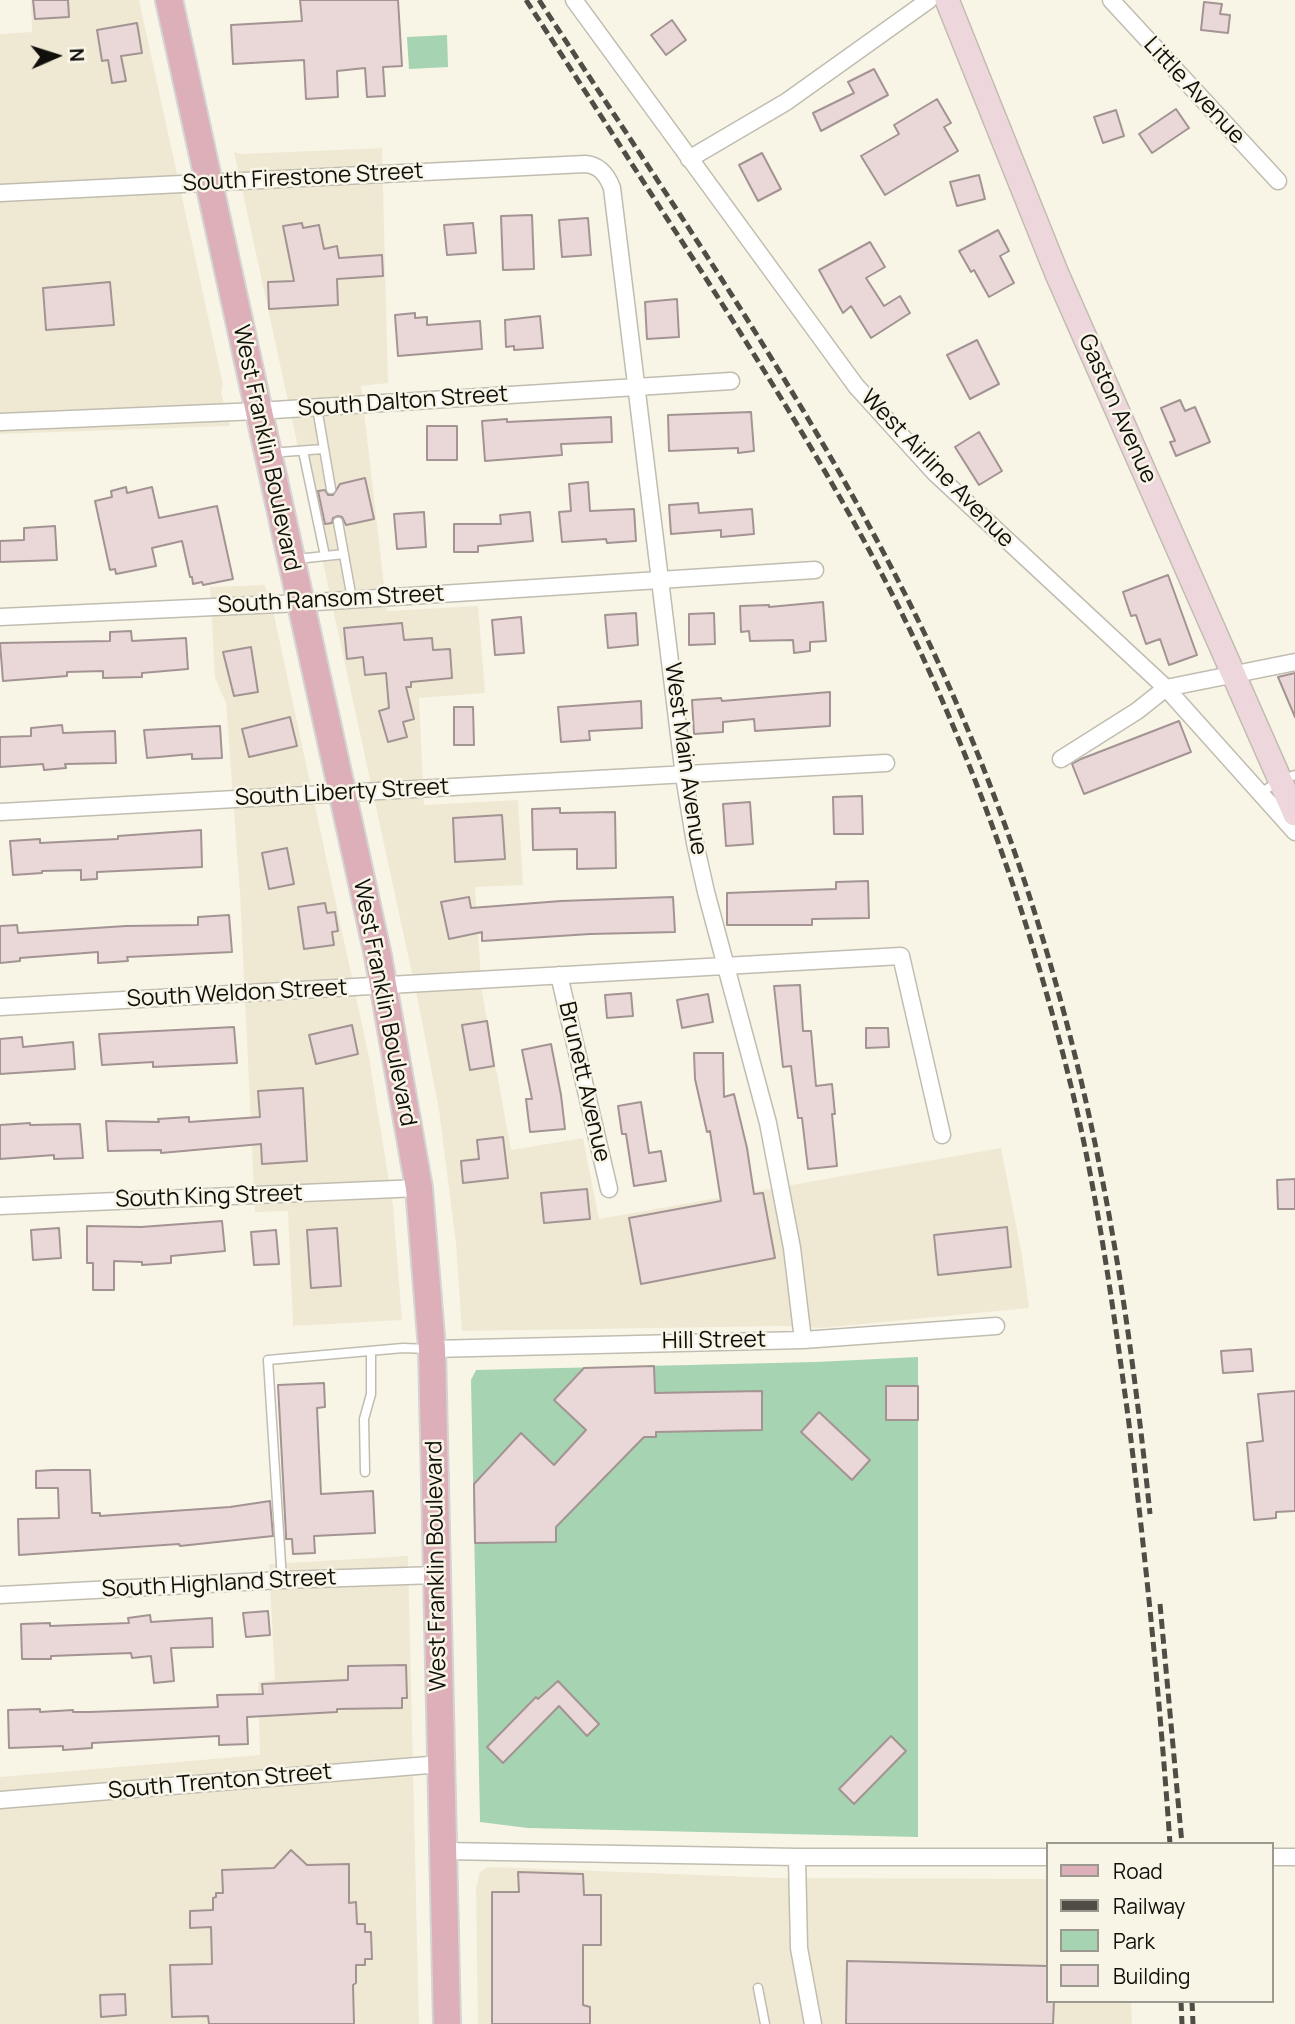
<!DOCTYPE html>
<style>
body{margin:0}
#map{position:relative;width:1295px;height:2024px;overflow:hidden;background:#f8f5e7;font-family:Manrope,sans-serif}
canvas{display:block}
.legend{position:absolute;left:1046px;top:1842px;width:228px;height:161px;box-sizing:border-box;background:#f8f5e7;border:2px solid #9b998f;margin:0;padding:9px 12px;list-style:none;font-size:21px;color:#100f0b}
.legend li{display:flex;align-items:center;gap:14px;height:35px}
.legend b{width:35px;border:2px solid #9b998f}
.north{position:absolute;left:21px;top:21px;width:70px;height:70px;-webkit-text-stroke:5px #f8f5e7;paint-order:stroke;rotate:87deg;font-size:19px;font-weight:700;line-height:28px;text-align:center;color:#100f0b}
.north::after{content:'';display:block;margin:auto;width:24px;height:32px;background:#100f0b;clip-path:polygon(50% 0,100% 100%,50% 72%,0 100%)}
</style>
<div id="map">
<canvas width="1295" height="2024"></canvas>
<ul class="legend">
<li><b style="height:9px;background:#dcafb9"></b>Road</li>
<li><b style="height:9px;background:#4f4d46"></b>Railway</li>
<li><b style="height:19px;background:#a6d3b1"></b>Park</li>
<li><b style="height:19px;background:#e9d8d7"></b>Building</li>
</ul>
<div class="north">N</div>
</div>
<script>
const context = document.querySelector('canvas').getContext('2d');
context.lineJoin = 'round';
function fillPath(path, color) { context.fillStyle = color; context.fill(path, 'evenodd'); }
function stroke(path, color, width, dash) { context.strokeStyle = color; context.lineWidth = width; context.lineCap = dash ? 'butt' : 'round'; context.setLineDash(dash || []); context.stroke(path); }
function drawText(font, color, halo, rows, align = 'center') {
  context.font = font + ' Manrope,sans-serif'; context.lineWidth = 5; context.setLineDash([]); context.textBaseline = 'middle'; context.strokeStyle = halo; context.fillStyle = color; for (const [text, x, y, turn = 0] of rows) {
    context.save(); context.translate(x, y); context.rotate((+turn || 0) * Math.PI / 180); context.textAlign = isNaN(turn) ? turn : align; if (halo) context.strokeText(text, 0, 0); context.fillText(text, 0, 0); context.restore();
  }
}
fillPath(new Path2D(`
 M31,0H139L223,385L221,393L230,426L0,434V34L32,32Z
 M382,148L388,383L361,386L387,611L478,606L485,693L419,698L424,805L518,800L523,885L475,887L482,992L511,1150L583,1138L599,1219L1001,1148L1022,1255L1029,1308L821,1328L784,1326L462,1331L456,1244L439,1110L418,1001L234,152L242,154Z
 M265,585L274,615L369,1057L393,1206L402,1320L293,1326L288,1211L255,1212L240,893L226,703L215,678L210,587Z
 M408,1556L419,2024H0V1777L260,1755L258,1682L275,1680L269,1564Z
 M493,1867L778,1878L1048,1879V2001H1131L1132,2024H478L476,1888L480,1872L486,1868Z`), '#efe9d4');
fillPath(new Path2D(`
 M447,35L448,67L409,69L407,37Z
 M918,1357V1837L528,1828L480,1822L471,1380L476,1370L816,1362Z`), '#a6d3b1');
const building = new Path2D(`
 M33,0H68L69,17L35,19Z
 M300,0H398L402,66L383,67L385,96L367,97L365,68L337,71L338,97L306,99L304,60L233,64L231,25L302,21Z
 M1204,2L1222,4L1220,14L1230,15L1228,33L1201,30Z
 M672,20L686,40L666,55L651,35Z
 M137,23L142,53L121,56L126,81L112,83L108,60L102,61L97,30Z
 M874,69L888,95L821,131L813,113L854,93L848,82Z
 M937,99L951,123L944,127L958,151L885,195L861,156L899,134L894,125Z
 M1176,109L1189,128L1152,153L1139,134Z
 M1116,110L1124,136L1103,143L1094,117Z
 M762,153L781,189L758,201L739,165Z
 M979,175L985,199L957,206L950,182Z
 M532,215L534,269L503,270L501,216Z
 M588,218L591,255L562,257L559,220Z
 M302,223L303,228L319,225L324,249L337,246L339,258L382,255L383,276L337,279L338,305L269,309L268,282L294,281L283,226Z
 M473,223L476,253L447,255L444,225Z
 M998,230L1009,251L1000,256L1014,283L989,297L974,270L971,272L959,251Z
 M870,242L885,267L866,278L884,306L900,296L910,313L871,338L851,306L843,313L819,270Z
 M110,282L114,325L46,330L43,288Z
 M677,299L679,337L647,339L645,302Z
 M415,313V318L427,317V325L480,321L482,349L398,356L395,315Z
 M540,316L543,348L514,350V346L506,347L505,320Z
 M977,340L999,384L970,399L947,355Z
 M1180,400L1185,411L1195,407L1210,442L1176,456L1170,442L1175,441L1161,408Z
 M751,412L754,451L738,453V448L669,451L668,415Z
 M611,417L612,442L561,444L562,455L485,461L482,421L507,419V422Z
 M427,426H457V460H427Z
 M979,432L1002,471L979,485L955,447Z
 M365,478L374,519L346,525L342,517L338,516L333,518L332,523L325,524L318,491L325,490L328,495H333L340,484Z
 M588,482L590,511L634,509L636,541L607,543L606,539L562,542L559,512L571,511L569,484Z
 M126,487L127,493L152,487L159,518L217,506L233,579L203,585L202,582L193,584L192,577H190L182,541L152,548L156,566L116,574L115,569L110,570L95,501L112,497L111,491Z
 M698,503L699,513L752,509L754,534L721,537V530L671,534L669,505Z
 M424,512L426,547L397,549L394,514Z
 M530,512L533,541L478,546V552H454V524H501L500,515Z
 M55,526L57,560L0,562V541L24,540V528Z
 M1168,575L1197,655L1169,665L1160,639L1146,644L1136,615L1131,616L1123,592Z
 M823,602L826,641L810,642V651L794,653L793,640L750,641L749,631L741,632L740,606L769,605V607Z
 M636,613L638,645L608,648L605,615Z
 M714,613L715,644L689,645V614Z
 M521,617L524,653L495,655L492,620Z
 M402,623L404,640L432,638L433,650L450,649L452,678L411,682V687H406L414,719L403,722L407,737L388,742L379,711L389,708L386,673L365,675L363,657L347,659L344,628Z
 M131,631L132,641L186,638L188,669L142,673V677L103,678V671L67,672V676L3,681L0,643L110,641V632Z
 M251,647L258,692L234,696L223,652Z
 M1295,673V717L1278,677Z
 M830,692V726L755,731L754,719L723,722V732L694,734L692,700L721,698L722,701Z
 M641,701L642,728L589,731L590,740L561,742L558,707Z
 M454,707H473L474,745H454Z
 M290,717L297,746L249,757L242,729Z
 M1179,721L1191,752L1084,794L1072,764L1081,759Z
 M62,725L63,733L115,731L116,763L65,764L66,768L44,770L43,764L0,767V737L31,736V728Z
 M220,726L222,758L192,759V754L147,758L144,730Z
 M862,796L863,834H834L833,797Z
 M750,802L753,844L726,846L723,804Z
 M560,808V813L615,812L616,868L577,869V849L533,850L532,809Z
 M502,815L505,859L455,862L453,818Z
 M201,830L202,867L97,872V879L81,880V870L42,871V873L13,875L10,841L40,839V843L118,839V836Z
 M287,848L294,884L269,889L262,853Z
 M868,881L869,918L812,919V925H727V893L836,889V882Z
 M469,897L471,908L561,901L673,897L675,932L590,934L482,941V932L449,939L441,902Z
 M325,903L327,913L335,912L338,931L332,932L334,945L304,949L298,907Z
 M229,915L232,952L127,957L128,961L98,963V952L20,958V961L0,963V926L17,925L18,933L126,926L198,925V917Z
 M800,985L803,1031H811L816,1086L832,1084L835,1114H832L837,1166L808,1169L802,1118H798L791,1066L783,1067L774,986Z
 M631,993L633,1016L607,1018L605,995Z
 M708,994L713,1022L682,1028L677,1000Z
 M487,1021L494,1066L470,1070L462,1025Z
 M352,1025L358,1054L316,1064L309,1035Z
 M234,1027L237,1063L153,1067V1062L102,1065L99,1034Z
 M866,1028H888L889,1047L866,1048Z
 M22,1037L23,1047L73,1042L75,1069L0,1074V1039Z
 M551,1044L561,1095L565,1129L530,1132L526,1099H532L522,1050Z
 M694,1053H723L724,1097L734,1094L747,1148L754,1194L763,1193L775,1258L641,1284L629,1218L721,1201L710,1131L707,1132L695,1079Z
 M303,1088L307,1161L262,1164L261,1144L161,1153V1150L108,1151L106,1121L159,1122L158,1119L189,1117V1122L260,1117L258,1091Z
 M641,1102L649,1153L661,1151L666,1181L634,1186L626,1134H622L618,1106Z
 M30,1123V1125L80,1124L83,1158L54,1159V1155L0,1159V1125Z
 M503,1137L508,1178L463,1183L461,1161L479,1159L477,1140Z
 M1295,1179V1209H1278L1277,1180Z
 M587,1189L590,1219L544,1223L541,1193Z
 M222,1221L225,1251L171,1256V1263L142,1265V1262L114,1261V1290H93V1263H87V1226L141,1227Z
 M1007,1227L1011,1267L938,1275L934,1235Z
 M59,1228L61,1258L33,1260L31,1230Z
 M337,1228L341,1286L311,1288L307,1230Z
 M276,1230L279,1264L254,1265L251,1232Z
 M1251,1349L1253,1371L1223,1373L1221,1351Z
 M654,1366L655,1393L762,1391V1430L656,1432V1437H644L556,1527V1542L475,1543L474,1484L521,1433L554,1465L586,1430L554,1400L584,1368Z
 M324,1383L325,1407L317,1408L321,1494L373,1491L375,1533L314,1536L315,1553L293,1554L292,1539H286V1535L278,1385Z
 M886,1386H918V1420H886Z
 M1295,1391V1511L1276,1512V1518L1254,1520L1247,1443L1263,1441L1258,1394Z
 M819,1412L870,1460L852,1480L801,1432Z
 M53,1470H90L92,1513H100V1516L230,1507L270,1501L273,1536L180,1546L179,1544L19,1555L18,1519L59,1518L58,1488H36V1471Z
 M268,1611L270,1635L246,1637L243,1613Z
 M150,1615L151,1622L212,1618L213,1647L171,1648L174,1681L154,1683L151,1656L132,1658L131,1653L51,1656V1659H22L21,1624L50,1623V1626L129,1623L128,1618Z
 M406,1665L407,1698H402V1708L337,1709V1712L247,1717L248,1744L219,1745V1736L92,1743V1748L63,1750V1746L9,1748L8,1710L40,1709V1712L73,1710V1712H90L218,1707L217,1695L263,1694L262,1684L348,1680V1666Z
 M558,1681L599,1724L587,1736L559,1706L503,1763L487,1747L536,1697L538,1699Z
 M891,1736L906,1751L854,1804L839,1789Z
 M291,1850L307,1865L349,1864V1903L356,1902L357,1924H365V1932H371L372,1959H365V1965H356V1983L353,1985L354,2024H209L208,2016L172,2017L170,1965L212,1964L211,1927L190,1928V1911L213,1910V1898L216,1897V1893H223L222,1870L274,1868Z
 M518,1872L583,1874L584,1895H601V1945H583V2005L590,2007V2024H492V1892H519Z
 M847,1961L1048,1966V2001H1054L1053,2024H846Z
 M125,1994L126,2015L101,2017L100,1995Z`);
fillPath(building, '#e9d8d7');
stroke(building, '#a39493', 2);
const lane = new Path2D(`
 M317,408L331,489
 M303,451L325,556
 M270,453L323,449
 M338,522L352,599
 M297,559L344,554
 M1261,793L1280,780L1295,775
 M365,1472L364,1419L371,1394V1352
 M282,1580L268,1360L403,1348L429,1349
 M758,1988L765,2024`);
const street = new Path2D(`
 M574,0L856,386L936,474L1166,688L1295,832
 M1111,0L1278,181
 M689,159L786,102L929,0
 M0,193L585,164C600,165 607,175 612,188L684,776L695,843L706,892L768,1123L792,1248L803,1340
 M0,422L258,411L731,381
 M0,617L300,603L815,570
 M1061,759L1137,711L1166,688L1295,662
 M0,812L886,763
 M559,975L609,1189
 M0,1007L901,956L942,1135
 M0,1206L419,1188
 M432,1349L803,1340L996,1326
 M0,1595L282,1580L437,1575
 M0,1800L441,1764
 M443,1851L797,1857H1048
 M797,1857L799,1948L813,2024
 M1272,1857H1295`);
const secondary = new Path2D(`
 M947,0L1057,274L1295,814`);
const primary = new Path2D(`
 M169,0L378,956L419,1188L432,1349L447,2024`);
stroke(lane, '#c0bdb0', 11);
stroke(street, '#c0bdb0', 19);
stroke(secondary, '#c0bdb0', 26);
stroke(primary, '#d4d4d3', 30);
stroke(lane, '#fff', 8);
stroke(street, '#fff', 16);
stroke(secondary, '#eed7dc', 23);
stroke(primary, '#dcafb9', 26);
stroke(new Path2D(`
 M526,0C586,92 645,185 705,277C782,398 858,519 919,649C988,797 1040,953 1077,1111C1100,1212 1114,1314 1128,1416C1146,1559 1160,1701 1170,1844
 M539,0C667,197 803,391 909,602C998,778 1062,975 1100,1168C1123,1282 1138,1398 1150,1514
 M1160,1604L1182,1844
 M1181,2001L1182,2024
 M1192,2001L1193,2024`), '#4f4d46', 5, [10, 5]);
drawText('23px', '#100f0b', '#f8f5e7', [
 ["Little Avenue",1194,91,47],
 ["South Firestone Street",303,178,-3],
 ["South Dalton Street",403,402,-4],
 ["Gaston Avenue",1117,409,66],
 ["West Franklin Boulevard",266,448,78],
 ["West Airline Avenue",937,469,46],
 ["South Ransom Street",331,600,-3],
 ["West Main Avenue",685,759,82],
 ["South Liberty Street",342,793,-3],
 ["South Weldon Street",237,994,-3],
 ["West Franklin Boulevard",384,1003,79],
 ["Brunett Avenue",584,1082,77],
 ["South King Street",209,1197,-2],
 ["Hill Street",714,1341,-1],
 ["West Franklin Boulevard",437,1566,-91],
 ["South Highland Street",219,1584,-3],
 ["South Trenton Street",220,1782,-5]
]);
</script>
